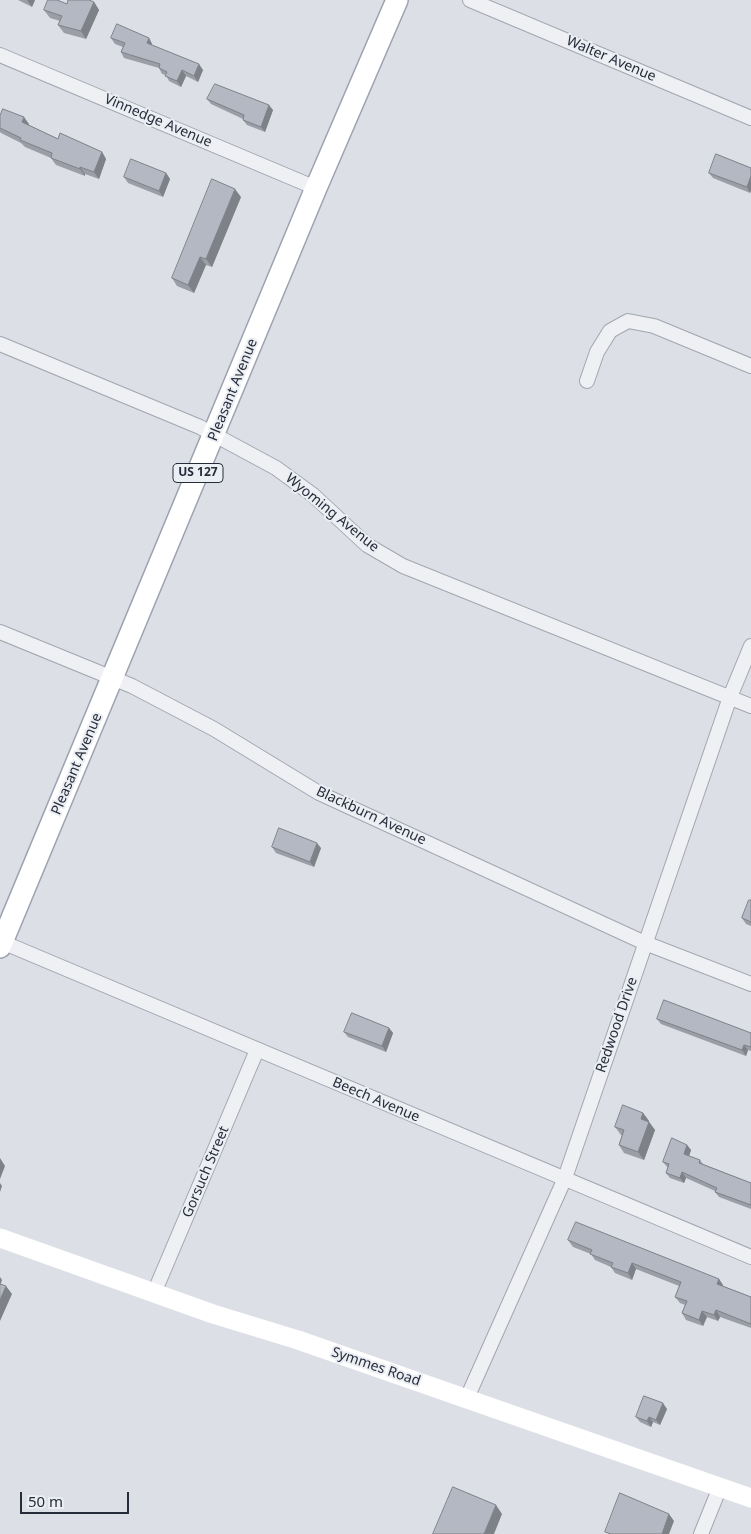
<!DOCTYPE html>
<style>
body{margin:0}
#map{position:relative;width:751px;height:1534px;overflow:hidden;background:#dcdfe6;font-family:"Noto Sans",sans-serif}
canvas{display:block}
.scale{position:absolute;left:20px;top:1492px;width:109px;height:22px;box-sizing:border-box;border:2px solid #272c3b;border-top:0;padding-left:6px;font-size:15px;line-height:18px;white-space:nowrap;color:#272c3b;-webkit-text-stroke:4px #ebeef3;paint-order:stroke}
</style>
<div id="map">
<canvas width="751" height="1534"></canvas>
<div class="scale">50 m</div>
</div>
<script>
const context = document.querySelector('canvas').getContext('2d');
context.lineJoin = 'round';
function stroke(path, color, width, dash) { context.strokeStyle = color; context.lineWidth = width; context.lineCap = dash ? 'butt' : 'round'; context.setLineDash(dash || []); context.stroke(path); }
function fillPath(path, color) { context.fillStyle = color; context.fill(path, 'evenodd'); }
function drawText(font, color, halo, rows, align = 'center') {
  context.font = font + ' "Noto Sans",sans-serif'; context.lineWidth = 4; context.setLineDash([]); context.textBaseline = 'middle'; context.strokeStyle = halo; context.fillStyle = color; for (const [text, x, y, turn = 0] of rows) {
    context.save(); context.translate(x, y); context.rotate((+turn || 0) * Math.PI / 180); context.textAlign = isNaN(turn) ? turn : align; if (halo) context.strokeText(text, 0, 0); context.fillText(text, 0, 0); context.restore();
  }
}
const street = new Path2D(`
 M470,0L751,118
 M0,55L316,188
 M0,344L200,427L276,468L313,495L367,545L403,566L751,706
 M587,381L597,352L610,331L628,321L654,326L751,366
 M0,632L132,686L214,729L319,793L645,943L751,984
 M2,942L751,1257
 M154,1293L257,1050
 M467,1398L565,1178L730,697L751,646
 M701,1534L720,1487`);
const primary = new Path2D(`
 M0,947L316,188L397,0`);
stroke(street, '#a2a6af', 16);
stroke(primary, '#9ca2b0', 24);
stroke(street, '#eff0f4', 14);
stroke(new Path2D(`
 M0,1238L213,1314L298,1340L751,1498`), '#fff', 19);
stroke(primary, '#fff', 21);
fillPath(new Path2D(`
 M18,0H35L32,7Z
 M94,2L99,10L86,39L64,33L58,25L60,21L50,18L44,10L67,4Z
 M111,38H149L152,44V45L203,70L198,82L186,76L181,87L169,81L166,75L162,74L159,68L124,58L121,52L123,47L115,44Z
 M207,99L273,110L265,132L247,125L243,120V119L211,104Z
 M0,116L29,124V125L58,139L102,152L106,159L99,179L85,174V176L56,165L51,158L25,147L21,143L1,133L0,132Z
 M751,168L750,193L713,178L709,173Z
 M166,173L170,179L163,197L128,183L124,177Z
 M241,197L212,267L206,265L194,293L177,286L172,278Z
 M272,847L321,848L314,867L276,853Z
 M751,900V926L746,924L742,918Z
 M657,1019L751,1033V1051L748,1050L746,1056L661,1024Z
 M389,1028L393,1033L386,1052L348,1037L344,1032Z
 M643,1113L649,1121V1122L655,1130L644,1160L624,1153L619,1145L622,1135H621L615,1127Z
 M687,1145L691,1150L689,1156L700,1160L703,1164L751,1183V1209L719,1197L715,1192V1191L686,1178L684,1183L670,1178L666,1173L668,1168L663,1162Z
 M568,1240L719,1279L723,1286L751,1297V1328L720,1317L718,1321L707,1317L703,1326L686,1320L682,1313L685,1305L680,1303L675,1297L679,1286L636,1269L632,1280L615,1273L611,1267L595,1260L591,1254L573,1247Z
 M667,1409L660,1425L653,1422L651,1427L640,1422L636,1417Z`), '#9b9ea7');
fillPath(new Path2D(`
 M27,0H35L32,7Z
 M94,2L99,10L86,39L81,31Z
 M149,38L152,44L151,49L147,43Z
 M199,64L203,70L198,82L194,76Z
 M182,70L186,76L181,87L177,81Z
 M269,105L273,110L265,132L261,127Z
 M24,117L29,124L27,129L22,122Z
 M102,152L106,159L99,179L94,172Z
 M80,167L85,174V176L80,169Z
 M166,173L170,179L163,197L159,191Z
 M751,176V191L750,193L747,187Z
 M235,189L241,197L212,267L206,259Z
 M200,257L206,265L194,293L188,285Z
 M317,843L321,848L314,867L310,862Z
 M389,1028L393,1033L386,1052L382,1046Z
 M744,1045L748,1050L746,1056L742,1050Z
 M643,1113L649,1121L647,1127L641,1119Z
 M649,1122L655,1130L644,1160L638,1152Z
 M687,1145L691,1150L688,1159L684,1154Z
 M0,1158L5,1166L0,1179Z
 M682,1172L686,1178L684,1183L680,1178Z
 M0,1183L2,1186L0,1192Z
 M632,1263L636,1269L632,1280L628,1273Z
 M0,1277L2,1280L0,1286Z
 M719,1279L723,1285L722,1290L717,1284Z
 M6,1286L12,1294L0,1321V1300Z
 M716,1310L720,1317L718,1321L714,1315Z
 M702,1311L707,1317L703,1326L699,1320Z
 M663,1403L667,1409L660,1425L656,1420Z
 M649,1417L653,1422L651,1427L647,1421Z
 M496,1505L502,1514L494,1534H484Z
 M669,1514L674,1521L669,1534H662Z`), '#7e8188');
const building = new Path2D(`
 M48,0H57L67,4L68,0H89L94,2L81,31L58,25L62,16L44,10Z
 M117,24L149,38L147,43L199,64L194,76L182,70L177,81L165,76L167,72L159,68L160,64L121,52L125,43L111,38Z
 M215,84L269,105L261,127L243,120L244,115L207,99Z
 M3,109L24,117L22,122L58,139L60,133L102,152L94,172L80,167V169L51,158L52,153L20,140L21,138L0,128V116Z
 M716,154L751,168V176L747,187L709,173Z
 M131,159L166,173L159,191L124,177Z
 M212,179L235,189L206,259L200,257L188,285L172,278Z
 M279,828L317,843L310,862L272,847Z
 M749,900H751V922L742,918Z
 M664,1000L751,1033V1047L744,1045L742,1050L657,1019Z
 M352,1013L389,1028L382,1046L344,1032Z
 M623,1105L643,1113L641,1119L649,1122L638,1152L619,1145L624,1130L615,1127Z
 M672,1138L687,1145L684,1154L700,1160L699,1163L751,1183V1205L715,1192L717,1188L682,1172L680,1178L666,1173L669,1164L663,1162Z
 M576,1222L719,1279L717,1284L751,1297V1324L716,1310L714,1315L702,1311L699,1320L682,1313L687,1301L675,1297L681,1282L632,1263L628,1273L611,1267L613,1263L590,1254L592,1250L568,1240Z
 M0,1284L6,1286L0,1300Z
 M644,1396L663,1403L656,1420L649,1417L647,1421L636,1417Z
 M453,1487L496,1505L484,1534H433Z
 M620,1493L669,1514L662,1534H611L605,1532Z`);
fillPath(building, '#b4b8c2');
stroke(building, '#7e8188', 1);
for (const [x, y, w] of [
 [198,473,50]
]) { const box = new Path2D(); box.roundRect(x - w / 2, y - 9.5, w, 19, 4); context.fillStyle = '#ebeef3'; context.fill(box); stroke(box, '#272c3b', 1); }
drawText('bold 12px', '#272c3b', null, [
 ["US 127",198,473]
]);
drawText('14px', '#272c3b', '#ebeef3', [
 ["Walter Avenue",611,59,23],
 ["Vinnedge Avenue",158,121,23],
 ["Pleasant Avenue",233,390,-68],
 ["Wyoming Avenue",332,513,39],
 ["Pleasant Avenue",77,764,-67],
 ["Blackburn Avenue",371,816,25],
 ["Redwood Drive",617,1025,-71],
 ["Beech Avenue",376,1100,23],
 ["Gorsuch Street",206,1172,-67],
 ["Symmes Road",376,1367,19]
]);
</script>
